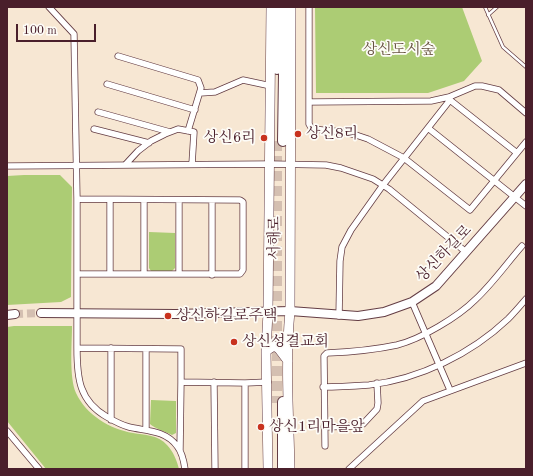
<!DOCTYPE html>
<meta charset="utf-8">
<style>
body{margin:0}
#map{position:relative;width:533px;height:476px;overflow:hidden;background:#f7e7d3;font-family:"Old Standard TT",serif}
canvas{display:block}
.frame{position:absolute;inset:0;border:8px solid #4a1f2b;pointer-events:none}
.scale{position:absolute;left:16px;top:24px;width:80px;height:18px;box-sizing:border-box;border:2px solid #4a1f2b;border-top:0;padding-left:5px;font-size:12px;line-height:14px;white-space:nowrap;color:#4a1f2b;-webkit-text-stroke:3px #fdfcf7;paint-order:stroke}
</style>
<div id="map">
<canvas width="533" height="476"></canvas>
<div class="frame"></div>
<div class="scale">100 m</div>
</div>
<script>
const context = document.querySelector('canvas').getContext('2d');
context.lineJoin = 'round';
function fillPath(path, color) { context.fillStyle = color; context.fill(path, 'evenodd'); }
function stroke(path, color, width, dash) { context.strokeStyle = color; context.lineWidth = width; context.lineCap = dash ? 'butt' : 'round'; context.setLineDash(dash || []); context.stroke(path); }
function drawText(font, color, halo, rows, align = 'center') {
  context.font = font + ' "Old Standard TT","Noto Serif KR",serif'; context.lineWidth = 3.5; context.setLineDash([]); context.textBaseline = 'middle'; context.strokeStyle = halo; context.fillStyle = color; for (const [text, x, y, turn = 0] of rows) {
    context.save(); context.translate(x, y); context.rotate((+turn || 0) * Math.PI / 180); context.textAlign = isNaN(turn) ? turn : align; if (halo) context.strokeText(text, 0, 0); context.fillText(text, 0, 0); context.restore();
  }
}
fillPath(new Path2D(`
 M315,7H462L482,61L464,81L428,93H316Z
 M24,175H60L72,187L71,297L61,302L7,305V176Z
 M149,232L175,233V268L172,271H151L149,268Z
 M14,326H72C72,344 69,377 76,393C86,415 110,429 133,433C144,435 159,435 167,445C173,451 177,461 179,469H46L7,421V327Z
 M151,400L176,401V433L172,435C166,432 154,428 150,424Z`), '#accc74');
stroke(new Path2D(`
 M15,314L41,313`), '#d4bfb1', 8, [8, 4]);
stroke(new Path2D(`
 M277,141V403`), '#d4bfb1', 10, [10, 5]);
const lane = new Path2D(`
 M485,7L503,47L526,67
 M488,15L497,7`);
const street = new Path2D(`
 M49,7L74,34L77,199
 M309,7V124L312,129L344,132L356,135L368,139L404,158L470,210L526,142
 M118,56L198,80L201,88L188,131
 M107,84L195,110
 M200,93L215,92L243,80L271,86
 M450,100L517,153
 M310,102L431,101L449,97L475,86H482L499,90L526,113
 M98,112L170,132
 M428,128L526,206
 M94,129L149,143
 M125,165L138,151L151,141L165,134L178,129L194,132L192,164
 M7,166L270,164L326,165L341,168L373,179L389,189L466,252
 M212,200V275
 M77,274H240L243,270V202L240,200L77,199V348
 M110,274V200
 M144,274V200
 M179,274V200
 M412,302L450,390
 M339,316L340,261L342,247L351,230L383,185L450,100L449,97
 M111,348V420
 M181,382V349L77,348C77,378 79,401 107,417C114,421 121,425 129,427C146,431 165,430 177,446C182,452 184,462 185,469
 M214,382L215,469
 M245,383L268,382
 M323,387C339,387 354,386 369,385C420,379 471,354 508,319C514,313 520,306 526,299
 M324,427L358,426L363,424L377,409L378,403L377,383
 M146,429V349
 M7,431L39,469
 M325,446L324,356L327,353C350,352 374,350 397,345C421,339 458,317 476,299C493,283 507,263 522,246
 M180,450L181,382L245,383V469
 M349,469L423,401L526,363`);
const secondary = new Path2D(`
 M41,313L176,314L290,311L358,316L384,312L412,302L436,286L526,184
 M7,315L15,314`);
const primary = new Path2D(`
 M266,351L274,346L279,349L288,361
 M268,469L266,351L268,312L271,7
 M290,469C289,417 285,363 290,311L291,7`);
const highway = new Path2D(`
 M277,69V7
 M283,141L285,7
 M283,469V402`);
stroke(lane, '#643d44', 4);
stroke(street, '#643d44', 7);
stroke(secondary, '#643d44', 10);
stroke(primary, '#643d44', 10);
stroke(highway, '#643d44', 12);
stroke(lane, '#fff', 2.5);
stroke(street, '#fff', 5.5);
stroke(secondary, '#fff', 8);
stroke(primary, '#fff', 9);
stroke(highway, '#fff', 10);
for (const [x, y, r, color] of [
 [298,134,4,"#c8321e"],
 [264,138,4,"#c8321e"],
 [168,316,4,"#c8321e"],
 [234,342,4,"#c8321e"],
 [261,427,4,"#c8321e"]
]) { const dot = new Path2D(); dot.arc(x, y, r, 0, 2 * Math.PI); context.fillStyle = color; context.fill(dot); stroke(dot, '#fdfcf7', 1.5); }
drawText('15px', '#675341', '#fdfcf7', [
 ["상신도시숲",399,50]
]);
drawText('15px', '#4a1f2b', '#fdfcf7', [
 ["상신8리",306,134],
 ["상신6리",256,138,"right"],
 ["상신하길로주택",176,316],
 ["상신성결교회",242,342],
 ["상신1리마을앞",269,427]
], 'left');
drawText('15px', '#4a1f2b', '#fdfcf7', [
 ["서해로",275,238,-90],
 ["상신하길로",444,254,-46]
]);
</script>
